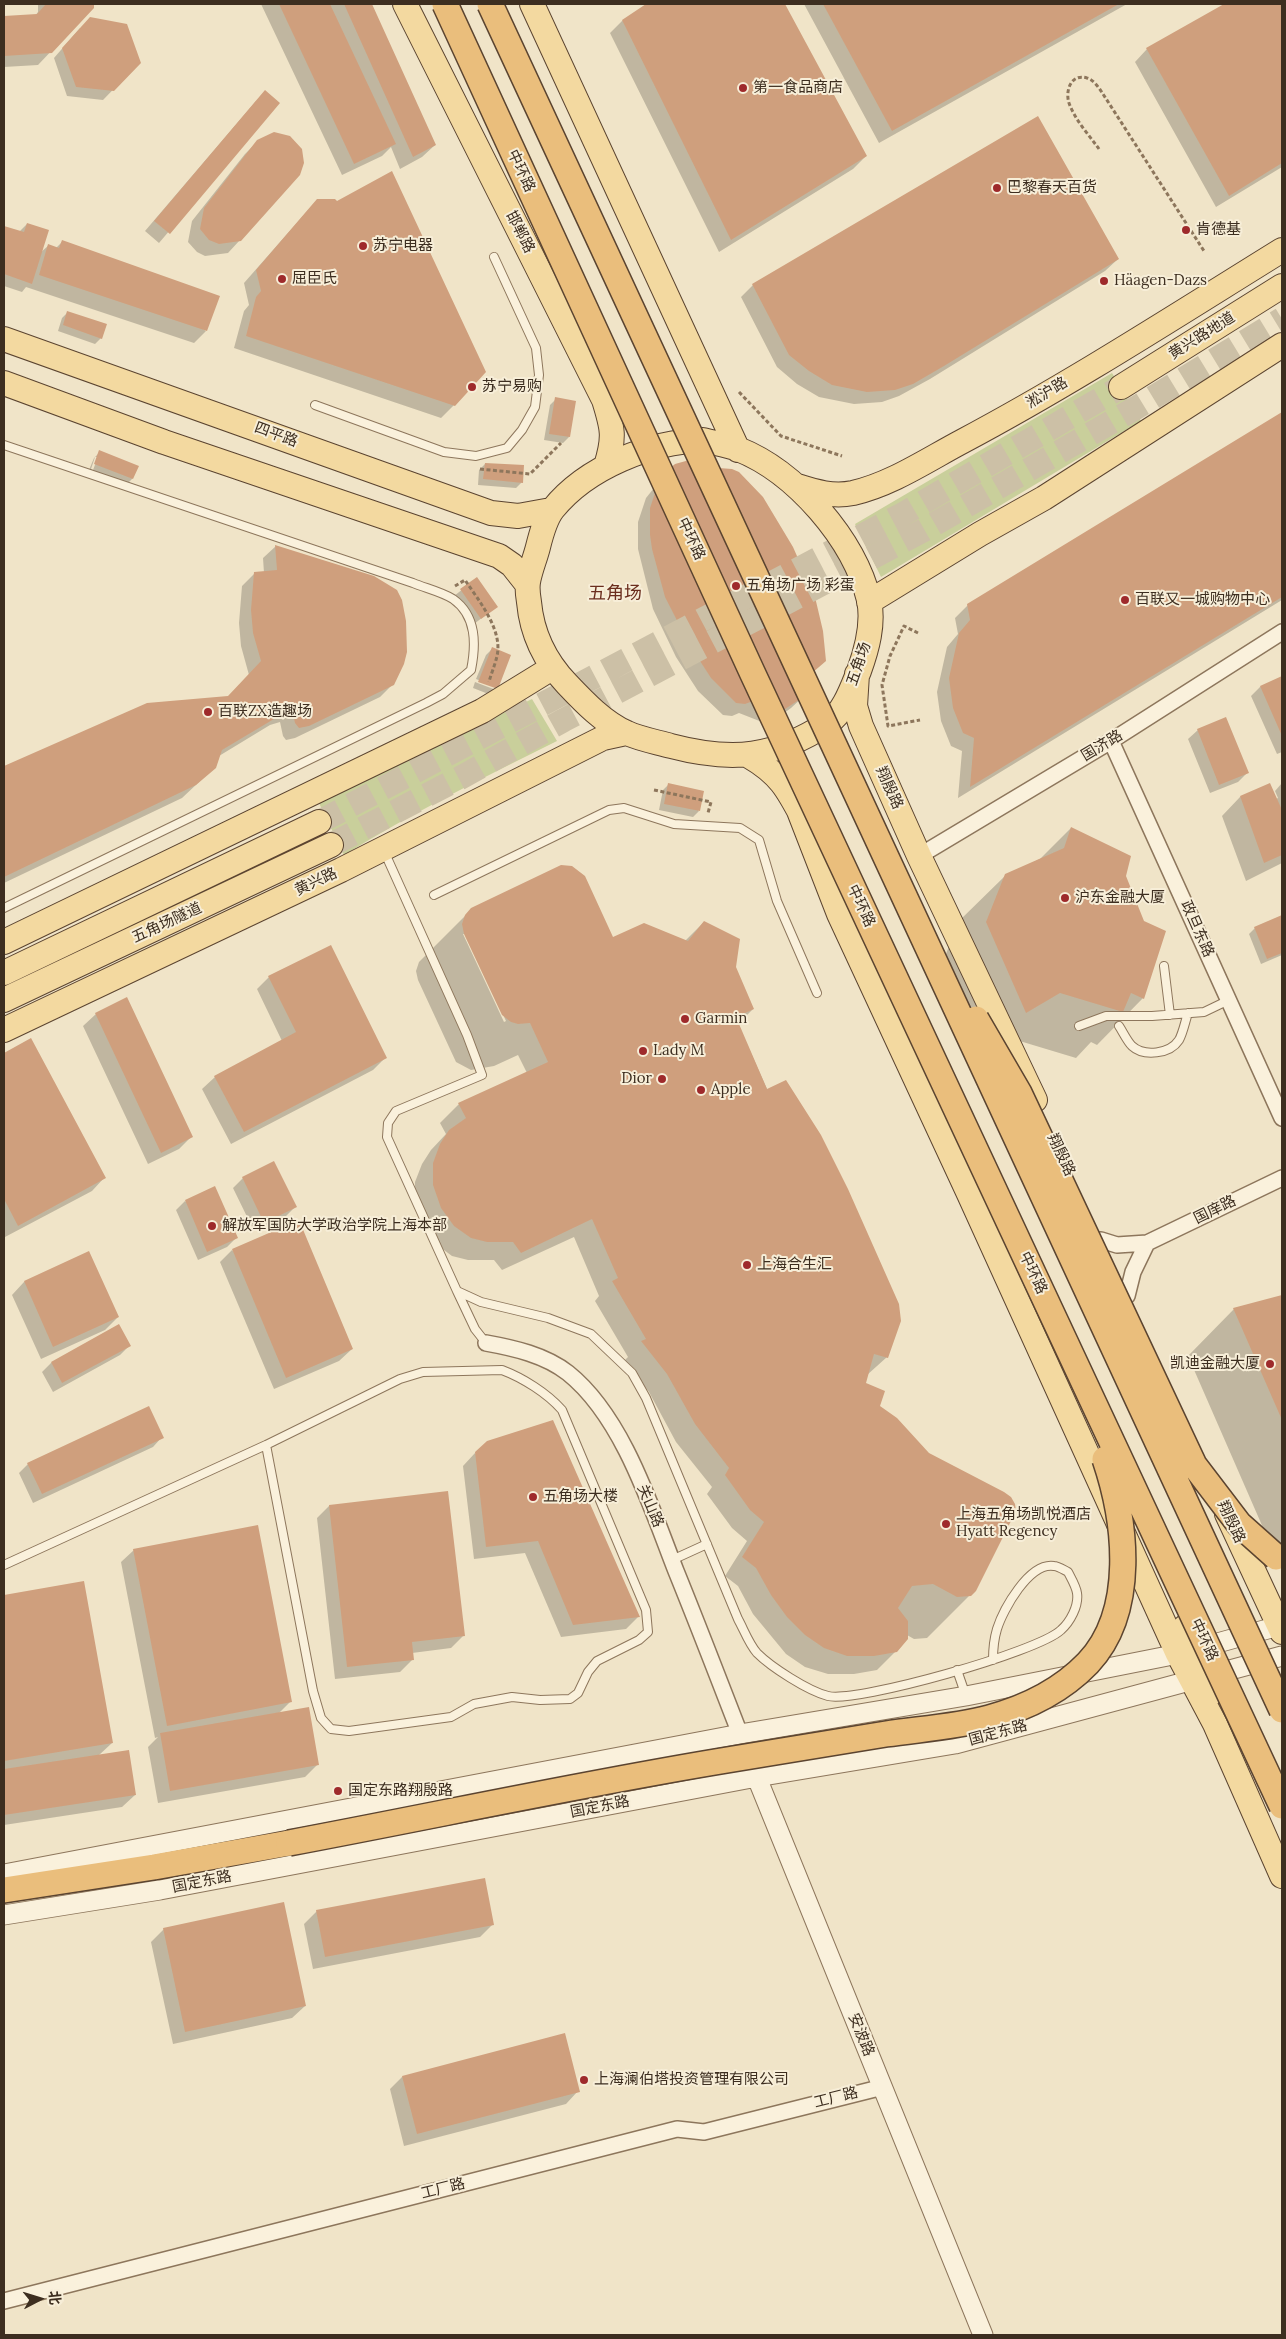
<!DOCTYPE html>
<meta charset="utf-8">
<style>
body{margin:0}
#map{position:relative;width:1286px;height:2339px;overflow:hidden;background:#f0e4c8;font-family:Lora,"Noto Sans SC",serif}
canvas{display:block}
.frame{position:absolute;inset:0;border:5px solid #3d2e20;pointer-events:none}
.north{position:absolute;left:15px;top:2274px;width:50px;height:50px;-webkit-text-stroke:4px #f7eed8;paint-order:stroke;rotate:85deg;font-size:14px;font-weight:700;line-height:20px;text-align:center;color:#3d2e20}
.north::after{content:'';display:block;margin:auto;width:18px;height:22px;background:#3d2e20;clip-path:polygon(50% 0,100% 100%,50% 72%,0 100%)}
</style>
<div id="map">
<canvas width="1286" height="2339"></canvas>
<div class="frame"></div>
<div class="north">北</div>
</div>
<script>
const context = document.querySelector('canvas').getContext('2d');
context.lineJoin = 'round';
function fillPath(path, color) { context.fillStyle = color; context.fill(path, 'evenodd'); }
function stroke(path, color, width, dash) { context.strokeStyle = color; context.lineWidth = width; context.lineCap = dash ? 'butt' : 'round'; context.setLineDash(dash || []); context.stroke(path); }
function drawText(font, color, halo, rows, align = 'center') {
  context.font = font + ' Lora,"Noto Sans SC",serif'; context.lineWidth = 4; context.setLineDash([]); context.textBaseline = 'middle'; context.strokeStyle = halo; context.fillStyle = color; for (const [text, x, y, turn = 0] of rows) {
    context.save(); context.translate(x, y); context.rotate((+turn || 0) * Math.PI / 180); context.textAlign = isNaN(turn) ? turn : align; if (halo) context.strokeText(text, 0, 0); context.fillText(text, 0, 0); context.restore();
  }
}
fillPath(new Path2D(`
 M1112,373L1141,421L881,577L855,524Z
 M532,699L557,741C485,777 412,813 344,855L319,803Z`), '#c9cf9b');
fillPath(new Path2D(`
 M38,4H93V7L38,65L4,67V18L35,16L38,12Z
 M261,4H371L435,145L422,157L400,169L391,147L382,156L342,175Z
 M650,4H783L866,156L853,169L719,252L610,33L622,21Z
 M804,4H1127L879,143Z
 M1227,4H1282V167L1216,207L1135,62L1147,49Z
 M80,28L139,63L103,100L67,96L54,58Z
 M256,101L278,103L159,243L145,231Z
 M258,141L240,240L228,253L205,256L197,252L188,242L192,221L245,154Z
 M317,200L454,405L441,418L234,348L244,311L249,305L244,283Z
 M27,224L40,253L49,245L56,248L62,242L206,331L194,343L26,287L22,292L4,286V227L19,232Z
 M1118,259L1105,271L930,379L899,396L882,402L854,404L819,397L797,384L777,367L741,297L753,285Z
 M68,312L101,338L95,344L58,331L62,318Z
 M556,399L569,437L563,443L544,440L550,405Z
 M1282,414V600L958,798L962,751L951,746L941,721L937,692L947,647L958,634L955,618L968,605Z
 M100,452L137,466L132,479L126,485L89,470L94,458ZM95,457H98L93,470L91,469Z
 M485,464L522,482L516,488L478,485L479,470Z
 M662,478L810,675L804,696L791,708L772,722H762L739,713L732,716L723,715L698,691L676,657L653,609L638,549V522L646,498Z
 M276,546L393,684L380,697L295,738L286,740L283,736L280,722L270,725L219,756L215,767L182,798L4,883V768L147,705L228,698L249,675L241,646L239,623L242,586L254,574L264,573L263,558Z
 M477,578L496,607L474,624L454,596Z
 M492,649L497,689L491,695L473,688L475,682L496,690V687L476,679L486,655Z
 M1282,677V752L1277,754L1251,696L1260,687Z
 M1198,730L1247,773L1238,782L1210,793L1188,739Z
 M1282,783V863L1246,881L1222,816L1240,797L1269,785L1276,799L1278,798L1275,791Z
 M669,784L699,811L693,817L659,810L663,790Z
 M1071,828L1124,876L1143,998L1097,1045L1091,1042L1076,1058L1013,1039L979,1059L940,969L959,921L1006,875L1040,859Z
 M472,909L612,938L685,941L704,922L735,968L753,1009L738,1024L887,1357L867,1375L865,1384L879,1406L975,1590L927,1638L914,1639L907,1635L896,1651L877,1670L854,1674H828L805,1667L786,1654L753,1614L738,1586L725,1576L747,1541L732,1528L707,1494L712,1487L676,1442L649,1392L624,1361L628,1357L595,1301L599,1296L574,1237L502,1270L494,1260H468L452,1256L436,1244L422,1226L415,1205V1182L422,1164L431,1150L446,1134L440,1123L459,1104L527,1073L518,1055L494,1066L471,1070L456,1062L418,980L416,971L419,962ZM463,934H465L506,1021L504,1022Z
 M1282,917V955L1261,964L1249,934L1255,928Z
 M269,977L385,1058L373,1070L231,1144L202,1089L215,1077L282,1041L257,989Z
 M96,1014L191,1137L179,1149L148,1164L83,1026Z
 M30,1040L104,1178L92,1191L5,1237L4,1054Z
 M243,1178L295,1207L286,1216L254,1231L233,1188Z
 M185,1201L236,1238L227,1247L198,1260L176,1210Z
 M232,1250L352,1349L339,1361L274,1389L220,1262Z
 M89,1253L118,1317L105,1330L41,1359L12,1295L24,1282Z
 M1282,1296V1555L1271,1546L1188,1356L1234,1309Z
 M129,1346L120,1355L53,1392L42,1372L51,1363Z
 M162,1437L153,1447L33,1503L19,1473L28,1464Z
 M475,1453L638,1617L626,1629L561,1637L525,1553L474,1559L463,1466Z
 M447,1492L463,1636L451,1648L412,1653L413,1659L400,1672L335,1679L317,1518L329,1506Z
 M134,1550L291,1701L278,1714L318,1764L305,1777L158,1803L148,1747L158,1737L155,1738L121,1562Z
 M83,1582L112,1743L98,1756L135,1795L122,1807L4,1825V1596Z
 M317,1911L493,1924L480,1937L313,1969L304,1924Z
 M164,1929L305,2006L292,2018L173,2044L151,1942Z
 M564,2035L578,2091L566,2104L404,2146L390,2089L402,2077Z`), '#0003');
fillPath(new Path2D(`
 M46,4H94V8L52,53L4,56V16L37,14Z
 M279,4H330L396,144L354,164Z
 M344,4H372L436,145L413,157Z
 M646,4H785L867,156L731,240L622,20Z
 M823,4H1119L892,131Z
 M1224,4H1282V163L1229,196L1146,48Z
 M90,17L127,24L141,63L114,91L76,87L62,48Z
 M265,90L280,103L170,234L154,221Z
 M1038,116L1119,259L944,366L913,384L895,390L867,392L832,385L809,371L789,355L752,284Z
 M274,132L290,136L302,149L304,163L300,175L241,241L219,244L209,240L200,229L204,208L257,140Z
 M392,171L486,372L455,406L246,336L256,297L261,291L256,270L317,199H335L337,201Z
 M27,223L49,230L32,284L4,274V226L24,232Z
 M62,240L220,296L207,331L39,275L48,244L59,248Z
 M67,311L107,324L102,339L63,325Z
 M555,397L576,401L570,437L549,434Z
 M1282,412V597L970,787L974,738L963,733L953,708L949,678L959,633L970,620L967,604Z
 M99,450L139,466L133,479L94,464Z
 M693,459L707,461L719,468L732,469L739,472L763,497L793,547L815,597L823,631L826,661L812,673L805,696L785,709L776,710L753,701L745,704L736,703L711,678L689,644L665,597L652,549L650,535V508L658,484L668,470L675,464Z
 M485,463L524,465L523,483L483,479Z
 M275,545L374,576L397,590L402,600L406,621L407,652L404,664L394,685L309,726L299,728L295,723L292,710L284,713L222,750L216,768L196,785L4,877V766L147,703L228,696L261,661L253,633L251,610L254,572L277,570Z
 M477,577L498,607L481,619L460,589Z
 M492,647L511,655L498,689L478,682Z
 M1282,676V736L1260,686Z
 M1226,717L1249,773L1219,785L1197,729Z
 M668,783L704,791L700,811L664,804Z
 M1270,783L1282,810V855L1264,863L1240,796Z
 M1071,827L1131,856L1126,876L1144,921L1166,931L1144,999L1131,993L1123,1012L1060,993L1026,1013L986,922L1005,874L1064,848Z
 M561,865L572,866L585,876L613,937L644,923L688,941L704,921L740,939L736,967L754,1009L736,1017L767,1089L786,1080L821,1135L848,1189L899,1304L901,1321L888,1358L874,1354L866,1383L885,1391L880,1406L897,1418L929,1453L1004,1492L1011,1497L1015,1504L1016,1511L976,1591L971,1596L957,1597L933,1584L912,1586L898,1608L908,1621V1639L897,1652L874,1656H847L824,1648L805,1635L787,1617L771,1595L756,1568L742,1557L764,1522L750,1510L725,1475L729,1468L695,1424L667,1374L641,1341L646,1339L612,1281L618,1278L592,1219L521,1253L513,1242H487L471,1238L454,1226L441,1208L433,1185V1163L440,1144L449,1130L466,1118L458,1103L548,1062L530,1023L518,1024L511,1022L502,1015L464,934L462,924L465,915L471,908Z
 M1282,915V953L1267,959L1254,927Z
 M331,945L387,1058L244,1132L214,1076L296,1032L268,976Z
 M127,997L193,1137L161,1153L95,1013Z
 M31,1038L106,1178L18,1226L4,1199V1053Z
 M274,1161L297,1207L264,1223L242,1177Z
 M215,1186L238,1238L207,1252L185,1200Z
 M299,1220L353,1349L286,1378L232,1249Z
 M89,1251L119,1317L53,1347L24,1281Z
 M1282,1295V1420L1233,1308Z
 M119,1324L131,1346L62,1383L51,1362Z
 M149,1406L164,1438L42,1494L27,1463Z
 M553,1420L640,1617L573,1625L538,1541L486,1547L475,1452L487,1441Z
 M448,1491L465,1636L412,1642L414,1660L347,1667L329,1505Z
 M258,1525L292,1702L167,1726L133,1549Z
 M84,1581L113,1743L4,1761V1595Z
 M309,1707L319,1765L170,1791L160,1733Z
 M129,1750L136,1795L4,1815V1769Z
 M485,1878L494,1925L325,1957L316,1910Z
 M284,1902L306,2006L185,2032L163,1928Z
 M565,2033L580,2092L417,2134L402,2076Z`), '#cf9f7d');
stroke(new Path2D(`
 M319,822L903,514L1121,387
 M331,845L460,778L564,720L924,530L1134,409L1282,319`), '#ccc0a6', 24, [24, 12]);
const service = new Path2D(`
 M315,405L444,452L476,456L507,448L522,430L535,407L539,375L536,348L494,257
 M4,445L413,583C425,588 442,592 453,599C477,616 476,645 471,670L443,694L426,703L4,908
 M384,851L467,1035L482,1075L396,1111L388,1123L387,1137L457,1291L481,1302L548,1318L591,1334L632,1373L646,1398L738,1619C744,1630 749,1644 757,1653C771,1667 808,1691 828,1696C857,1703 1038,1652 1061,1630C1070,1622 1079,1606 1077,1593C1076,1586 1071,1578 1068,1572C1064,1570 1058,1566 1054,1566C1029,1562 1003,1610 997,1629C994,1639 993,1650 993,1660
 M434,895L609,810L624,808L674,824L740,828L759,840L777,901L817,993
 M1164,966L1170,1015
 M1079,1026L1106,1016H1152L1204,1012L1229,1000
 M1119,1026C1123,1032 1127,1041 1132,1046C1144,1057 1170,1054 1179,1040C1183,1033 1185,1022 1188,1013
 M457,1291L475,1329L486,1343
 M672,1560L707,1544
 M4,1565L266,1445L400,1379L423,1372L502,1370C523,1378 547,1393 562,1410L646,1610L648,1632L639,1640L597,1661L588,1672L578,1693L570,1699L540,1700L512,1697L474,1704L451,1717L349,1731L331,1729L321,1718L313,1691L266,1445
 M957,1670L966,1696`);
const minor = new Path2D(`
 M1111,741L1282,1118
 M919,856L1111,741L1282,632
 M1101,1240L1117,1245L1147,1243L1282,1178
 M1127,1296L1133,1272L1147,1243
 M486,1343C514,1348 545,1355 568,1373C623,1417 651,1507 676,1571C698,1625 719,1680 740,1734
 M4,2301L677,2129L704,2132L883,2087`);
const tertiary = new Path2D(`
 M753,1768L983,2335
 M4,1874L740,1734L966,1696L1178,1654L1282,1625
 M4,1915L160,1890L757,1777L955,1744L1282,1656`);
const primary = new Path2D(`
 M405,4L604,400C613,429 615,437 606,466
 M532,4L738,450
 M4,339L491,513L518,516L551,510
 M4,383L164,442L499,556L512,565L527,584
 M1121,387L1282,286
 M703,440C714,443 727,445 738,449C796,472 854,539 869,600C874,624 867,649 859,671C852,688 844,712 828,723C775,758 732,762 671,746C657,742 640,739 627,733C604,723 584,702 567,684C545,661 532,635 529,602C528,596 527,588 528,582C530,570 535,559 538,547C541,535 545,519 553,509C587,467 650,442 703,440Z
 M797,486C816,492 833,497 853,493C892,484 927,460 963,441C1072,383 1177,315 1282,250
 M869,602L980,534L1044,498L1282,345
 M857,674L855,706L861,726L919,856L1035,1100
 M749,756C782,775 789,792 806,824
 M799,811L839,914L969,1194L1178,1654L1215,1724L1282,1876
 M4,942L482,711L552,668
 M4,973L319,822
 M4,1000L331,845
 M4,1030L341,870L603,738L626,733
 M1227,1514L1282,1632
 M1185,1627L1207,1677L1210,1694`);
const trunk = new Path2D(`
 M4,1890L154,1867L289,1843`);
stroke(service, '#8d765c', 10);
stroke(minor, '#8d765c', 18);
stroke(tertiary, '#8d765c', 21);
stroke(primary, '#5b4430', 26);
stroke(trunk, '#5b4430', 28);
stroke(new Path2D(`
 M1099,149C1089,135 1075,120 1069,103C1065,91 1071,73 1087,78C1094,80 1099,88 1103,94L1204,251
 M739,392L781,436L842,456
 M480,469L530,474L561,443
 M455,586L465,580C479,601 503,630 497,656C495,665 491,674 489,682
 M918,633L904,626L890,656L882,685L888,726L920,720
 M654,790L711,802L708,813`), '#8d765c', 3, [4, 2.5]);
stroke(service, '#faf1dc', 8);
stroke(minor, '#faf1dc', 15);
stroke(tertiary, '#faf1dc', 19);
stroke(primary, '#f3d9a0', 24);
stroke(trunk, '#eabe7c', 25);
const trunkBridge = new Path2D(`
 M445,4L752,672L1282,1806
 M490,4L1282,1710
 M976,1019L1019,1093L1194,1465L1239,1524L1276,1557
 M289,1843C433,1816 576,1785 721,1761C776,1752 830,1743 886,1734C920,1729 955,1727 989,1718C1026,1708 1061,1691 1088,1663C1137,1611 1126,1521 1105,1459`);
stroke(trunkBridge, '#5b4430', 28, []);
stroke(trunkBridge, '#eabe7c', 25);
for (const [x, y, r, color] of [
 [743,88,5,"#9e2a2b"],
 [997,188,5,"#9e2a2b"],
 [1186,230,5,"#9e2a2b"],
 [363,246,5,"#9e2a2b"],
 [282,279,5,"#9e2a2b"],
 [1104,281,5,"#9e2a2b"],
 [472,387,5,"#9e2a2b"],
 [736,586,5,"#9e2a2b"],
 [1125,600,5,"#9e2a2b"],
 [208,712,5,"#9e2a2b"],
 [1065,898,5,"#9e2a2b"],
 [685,1019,5,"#9e2a2b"],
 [643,1051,5,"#9e2a2b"],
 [662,1079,5,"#9e2a2b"],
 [701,1090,5,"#9e2a2b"],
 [212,1226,5,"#9e2a2b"],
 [747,1265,5,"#9e2a2b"],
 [1270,1364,5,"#9e2a2b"],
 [533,1497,5,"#9e2a2b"],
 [946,1524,5,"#9e2a2b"],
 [338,1791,5,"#9e2a2b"],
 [584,2080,5,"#9e2a2b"]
]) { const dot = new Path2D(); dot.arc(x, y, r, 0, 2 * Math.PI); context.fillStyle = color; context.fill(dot); stroke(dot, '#f7eed8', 2); }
drawText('15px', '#3d2e20', '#f7eed8', [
 ["第一食品商店",753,88],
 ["巴黎春天百货",1007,188],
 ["肯德基",1196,230],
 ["苏宁电器",373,246],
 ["屈臣氏",292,279],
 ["Häagen-Dazs",1114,281],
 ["苏宁易购",482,387],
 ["五角场广场 彩蛋",746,586],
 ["百联又一城购物中心",1135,600],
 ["百联ZX造趣场",218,712],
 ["沪东金融大厦",1075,898],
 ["Garmin",695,1019],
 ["Lady M",653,1051],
 ["Dior",652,1079,"right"],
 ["Apple",711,1090],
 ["解放军国防大学政治学院上海本部",222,1226],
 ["上海合生汇",757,1265],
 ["凯迪金融大厦",1260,1364,"right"],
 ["五角场大楼",543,1497],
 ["上海五角场凯悦酒店",956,1515],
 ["Hyatt Regency",956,1532],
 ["国定东路翔殷路",348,1791],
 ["上海澜伯塔投资管理有限公司",594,2080]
], 'left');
drawText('15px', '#3d2e20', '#f7eed8', [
 ["中环路",521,171,65],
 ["邯郸路",520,232,63],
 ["黄兴路地道",1202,336,-32],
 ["淞沪路",1047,393,-31],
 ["四平路",276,435,20],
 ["中环路",691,539,65],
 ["五角场",859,664,-71],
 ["国济路",1102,746,-31],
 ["翔殷路",889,788,66],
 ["黄兴路",316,882,-25],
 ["中环路",861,906,65],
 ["五角场隧道",167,923,-25],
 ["政旦东路",1197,929,66],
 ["翔殷路",1061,1155,65],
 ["国庠路",1215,1210,-26],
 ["中环路",1033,1273,65],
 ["关山路",650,1506,67],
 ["翔殷路",1231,1522,65],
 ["中环路",1204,1640,65],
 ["国定东路",998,1733,-15],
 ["国定东路",600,1807,-11],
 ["国定东路",202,1882,-11],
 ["安波路",861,2035,68],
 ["工厂路",836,2098,-14],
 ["工厂路",443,2189,-14]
]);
drawText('18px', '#6b2e1e', '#f7eed8', [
 ["五角场",615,594]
]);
</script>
